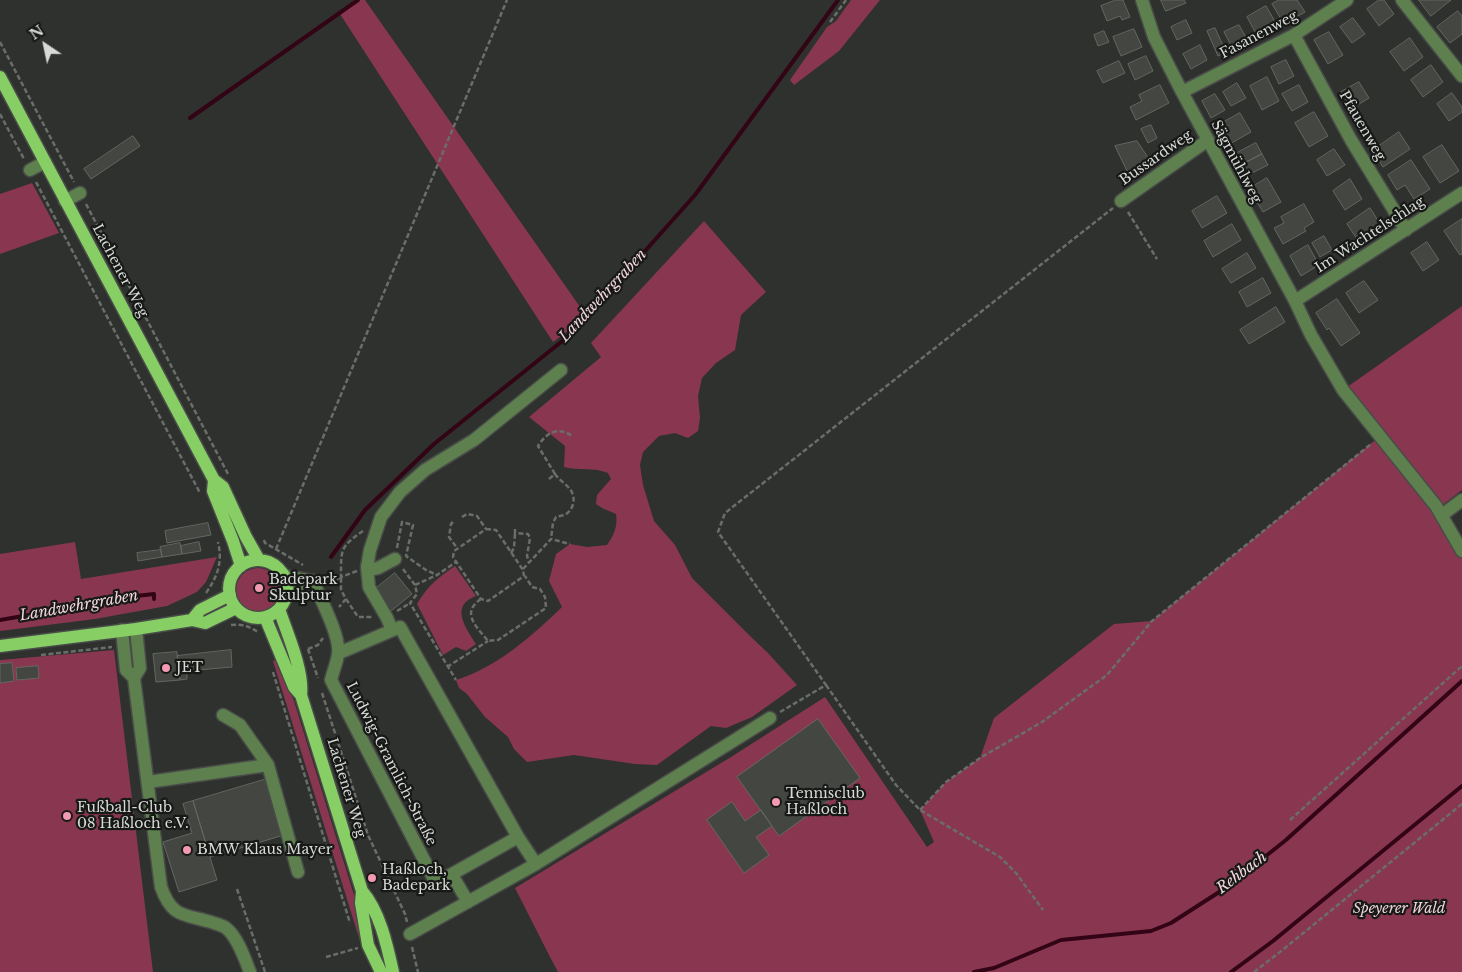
<!DOCTYPE html>
<meta charset="utf-8">
<style>
body{margin:0}
#map{position:relative;width:1462px;height:972px;overflow:hidden;background:#2e312d;font-family:"Libre Baskerville",serif}
canvas{display:block}
.north{position:absolute;left:20px;top:20px;width:50px;height:50px;-webkit-text-stroke:4px #171917;paint-order:stroke;rotate:326deg;font-size:14px;font-weight:700;line-height:20px;text-align:center;color:#d8dad7}
.north::after{content:'';display:block;margin:auto;width:18px;height:22px;background:#d8dad7;clip-path:polygon(50% 0,100% 100%,50% 72%,0 100%)}
</style>
<div id="map">
<canvas width="1462" height="972"></canvas>
<div class="north">N</div>
</div>
<script>
const context = document.querySelector('canvas').getContext('2d');
context.lineJoin = 'round';
function fillPath(path, color) { context.fillStyle = color; context.fill(path, 'evenodd'); }
function stroke(path, color, width, dash) { context.strokeStyle = color; context.lineWidth = width; context.lineCap = dash ? 'butt' : 'round'; context.setLineDash(dash || []); context.stroke(path); }
function drawText(font, color, halo, rows, align = 'center') {
  context.font = font + ' "Libre Baskerville",serif'; context.lineWidth = 4.5; context.setLineDash([]); context.textBaseline = 'middle'; context.strokeStyle = halo; context.fillStyle = color; for (const [text, x, y, turn = 0] of rows) {
    context.save(); context.translate(x, y); context.rotate((+turn || 0) * Math.PI / 180); context.textAlign = isNaN(turn) ? turn : align; if (halo) context.strokeText(text, 0, 0); context.fillText(text, 0, 0); context.restore();
  }
}
fillPath(new Path2D(`
 M360,0H365L585,314L568,331L553,342L340,14Z
 M851,0H880L839,51L794,85L790,80L827,27L836,21Z
 M32,183L59,233L0,254V194Z
 M704,221L766,292L741,315L735,350L716,363L702,378L698,396L700,418L698,431L688,438L675,433L659,436L643,452L640,465L643,485L654,521L675,545L692,578L750,636L768,653L797,685L752,717L726,728L711,726L657,765L635,764L574,755L527,762L514,749L508,737L485,717L467,694L459,688L456,680C496,668 532,636 562,607L549,581L556,554L570,544L587,547L607,545C614,535 618,526 616,514L602,508L596,504L597,495L611,479L608,473C594,467 579,471 564,467L565,446L529,417L601,357L591,343Z
 M1462,306V490L1441,506L1462,543V972H558L549,955L515,888L731,757L825,697L927,847L934,842L920,810L946,782L980,758L994,718L1114,624L1152,621L1379,437L1343,390Z
 M75,542L81,579L217,557L206,582L197,592L167,606L95,619L0,631V554Z
 M455,566L476,596C449,606 466,628 476,644L466,651L456,647L443,655L417,604C429,584 437,579 455,566Z
 M236 590a22 22 0 1 1 44 0a22 22 0 1 1-44 0Z
 M114,650L153,972H0V660Z
 M277,659L294,701L358,908L363,940L360,941L273,661Z`), '#893751');
stroke(new Path2D(`
 M190,118L358,0
 M331,557L365,510L434,444L571,334L695,195L838,0
 M0,620L136,596L154,594V599
 M974,972L994,968L1061,940L1151,931L1171,923L1227,887L1286,840L1462,681
 M1231,972L1273,941L1462,786`), '#320416', 4);
const building = new Path2D(`
 M1116,0H1123L1130,17L1122,20L1120,16L1107,21L1101,6Z
 M1161,0H1184L1186,3L1166,11Z
 M1279,0H1297L1305,12L1284,24L1272,4Z
 M1379,0H1384L1394,14L1379,26L1367,9Z
 M1419,0H1451L1431,16Z
 M1266,6L1277,25L1258,37L1247,17Z
 M1458,11L1462,16V34L1450,43L1437,27Z
 M1353,18L1365,34L1352,43L1340,27Z
 M1186,20L1192,33L1177,40L1171,27Z
 M1239,25L1248,41L1233,49L1224,32Z
 M1215,28L1226,52L1218,56L1207,31Z
 M1134,29L1142,47L1121,56L1113,37Z
 M1104,31L1109,42L1098,46L1094,35Z
 M1329,32L1343,55L1328,64L1314,40Z
 M1410,38L1423,57L1404,71L1390,52Z
 M1200,45L1207,60L1191,69L1183,54Z
 M1146,56L1153,71L1135,80L1128,64Z
 M1286,60L1294,76L1279,84L1271,67Z
 M1119,61L1125,73L1103,83L1097,71Z
 M1431,65L1443,82L1423,97L1411,80Z
 M1267,77L1279,101L1262,110L1250,86Z
 M1359,82L1369,98L1351,109L1341,92Z
 M1237,83L1246,98L1231,106L1223,92Z
 M1160,85L1169,103L1136,120L1130,107L1142,101L1139,95Z
 M1299,85L1308,102L1292,111L1282,94Z
 M1452,93L1462,107V112L1449,121L1437,104Z
 M1215,94L1225,110L1211,118L1202,101Z
 M1314,112L1328,136L1309,147L1295,123Z
 M1240,113L1251,132L1228,145L1217,126Z
 M1151,125L1157,138L1148,143L1141,129Z
 M1399,132L1410,149L1383,167L1372,151Z
 M133,136L140,146L91,179L84,169Z
 M1137,141L1151,162L1130,177L1115,146Z
 M1256,143L1262,154L1239,166L1233,155Z
 M1442,145L1459,171L1440,183L1423,157Z
 M1334,149L1345,165L1327,176L1317,160Z
 M1262,154L1268,165L1244,177L1239,166Z
 M1411,160L1430,189L1414,199L1405,185L1397,190L1388,175Z
 M1267,178L1281,202L1263,212L1249,189Z
 M1350,179L1362,199L1345,210L1333,191Z
 M1217,196L1227,213L1202,228L1192,211Z
 M1304,204L1314,222L1304,228L1306,231L1283,244L1274,228L1284,223L1281,217Z
 M1370,208L1384,230L1361,245L1347,224Z
 M1462,219V254L1460,255L1444,231Z
 M1232,224L1241,240L1213,257L1204,241Z
 M1324,236L1332,250L1320,257L1312,243Z
 M1427,242L1439,260L1423,271L1411,253Z
 M1308,245L1319,265L1301,276L1290,256Z
 M1247,253L1256,268L1231,283L1222,269Z
 M1263,278L1271,293L1247,307L1239,292Z
 M1364,281L1378,300L1359,313L1346,293Z
 M1337,299L1360,333L1341,346L1329,328L1327,330L1316,313Z
 M1276,307L1285,322L1249,344L1240,330Z
 M208,523L211,535L167,543L165,531Z
 M199,542L201,551L182,554L181,546Z
 M180,543L182,554L162,557L160,547Z
 M161,550L162,557L138,561L137,553Z
 M395,573L412,594L391,611L374,590Z
 M231,650L232,667L187,671V679L180,680L177,656Z
 M177,652L180,680L156,682L153,654Z
 M12,663L14,681L0,683V664Z
 M38,666L39,678L17,680L16,668Z
 M818,719L860,778L779,836L737,777Z
 M267,779L284,835L210,857L193,801Z
 M193,801L217,880L179,892L163,842L192,833L183,804Z
 M732,802L745,821L761,810L772,826L756,837L769,855L744,873L707,820Z`);
fillPath(building, '#434641');
stroke(building, '#636762', 1);
const minor = new Path2D(`
 M1142,0L1154,37L1182,92L1295,301L1311,335L1343,390L1436,506L1462,551
 M1402,0L1462,76
 M1294,35L1351,140L1406,230
 M1182,92L1294,35L1347,0
 M30,170L45,162
 M65,201L80,193
 M1121,201L1208,140
 M1295,301L1462,193
 M1442,515L1462,500
 M368,570L378,568L395,559
 M284,576L313,581C320,598 341,637 338,654C337,663 333,671 331,680L436,883L518,837
 M287,591L317,592
 M122,630L126,670L134,678L161,887C172,918 184,914 211,922C216,924 222,925 226,928C237,936 245,959 250,972
 M392,630L387,618L369,587L367,567L370,550L381,517L400,492L425,470L474,440L561,370
 M339,653L400,627L518,837L536,864
 M134,678L140,668L136,629
 M223,715L240,725L268,765L298,872
 M148,782L268,765
 M452,875L468,902
 M410,934L536,864L770,718`);
const major = new Path2D(`
 M0,77L214,480L223,487L246,537L259,560
 M214,480L213,491L233,541L241,566
 M229 589a29 29 0 1 1 58 0a29 29 0 1 1-58 0Z
 M279,609C287,633 304,671 301,695L362,891L361,903L368,945L381,972
 M265,617L294,687L301,695
 M192,620L200,610L230,595
 M0,646L136,629L192,620L205,623L236,608
 M362,891C380,912 387,945 393,972`);
stroke(minor, '#494c48', 15);
stroke(major, '#494c48', 15);
stroke(new Path2D(`
 M830,22L846,0
 M0,42L74,182
 M0,114L24,159
 M36,182L200,493
 M86,204L228,474
 M1128,212L1157,259
 M555,474L538,446C546,433 558,426 572,436
 M549,479L555,474C559,480 565,483 569,488C577,496 574,511 564,515C561,516 558,516 556,517L553,523L551,539
 M462,517L467,514L477,516L486,529
 M453,522L451,524L449,537L457,548
 M486,529L496,530L523,570L524,576L488,601L481,599L453,557L454,551Z
 M515,529V533L528,534L530,538L527,556L529,562
 M264,540L265,543L303,565
 M397,548L402,522L413,525L406,556L426,570L437,575
 M276,549L507,0
 M511,553L514,548L515,533
 M403,569L415,585L417,594L410,603L456,680
 M523,569L551,539L570,544
 M357,571L341,577C341,549 340,547 363,531
 M328,583L341,577V590L346,599L339,607
 M415,585L437,575L456,562
 M206,593C217,577 223,563 218,542
 M346,599L358,617H373
 M481,599C460,613 477,627 488,641L498,640L546,608L545,597L540,589L532,587L525,576
 M397,611L410,603
 M231,625C242,624 249,626 258,632
 M308,649L318,678
 M308,649L318,645L323,638
 M41,655L112,647
 M447,667L488,641
 M273,672L350,923
 M826,685L896,785L920,810L1000,857L1016,873L1043,910
 M322,693L368,835L405,914L407,922
 M780,712L826,685L718,532L725,513L1113,208
 M920,810L946,782L980,758L1042,722L1107,675L1152,621L1371,444
 M1290,820L1462,666
 M237,889L265,972
 M412,947L418,972
 M326,957L358,948
 M1254,972L1280,952L1462,804`), '#6a6d69', 2.5, [5, 2.5]);
stroke(minor, '#5d804e', 12);
stroke(major, '#87ce64', 12);
for (const [x, y, r, color] of [
 [259,588,5,"#f19ab1"],
 [166,668,5,"#f19ab1"],
 [776,802,5,"#f19ab1"],
 [67,816,5,"#f19ab1"],
 [187,850,5,"#f19ab1"],
 [372,878,5,"#f19ab1"]
]) { const dot = new Path2D(); dot.arc(x, y, r, 0, 2 * Math.PI); context.fillStyle = color; context.fill(dot); stroke(dot, '#171917', 2); }
drawText('14px', '#d8dad7', '#171917', [
 ["Fasanenweg",1259,35,-28],
 ["Pfauenweg",1362,126,60],
 ["Bussardweg",1156,158,-35],
 ["Sägmühlweg",1236,162,62],
 ["Im Wachtelschlag",1370,235,-33],
 ["Lachener Weg",120,271,62],
 ["Ludwig-Gramlich-Straße",391,764,63],
 ["Lachener Weg",346,788,73]
]);
drawText('14px', '#d8dad7', '#171917', [
 ["Badepark",269,580],
 ["Skulptur",269,596],
 ["JET",176,668],
 ["Tennisclub",786,794],
 ["Haßloch",786,810],
 ["Fußball-Club",77,808],
 ["08 Haßloch e.V.",77,824],
 ["BMW Klaus Mayer",197,850],
 ["Haßloch,",382,870],
 ["Badepark",382,886]
], 'left');
drawText('italic 14px', '#efd4da', '#171917', [
 ["Speyerer Wald",1399,909]
]);
drawText('italic 15px', '#f2d6dc', '#171917', [
 ["Landwehrgraben",603,296,-47],
 ["Landwehrgraben",79,606,-10],
 ["Rehbach",1242,873,-37]
]);
</script>
